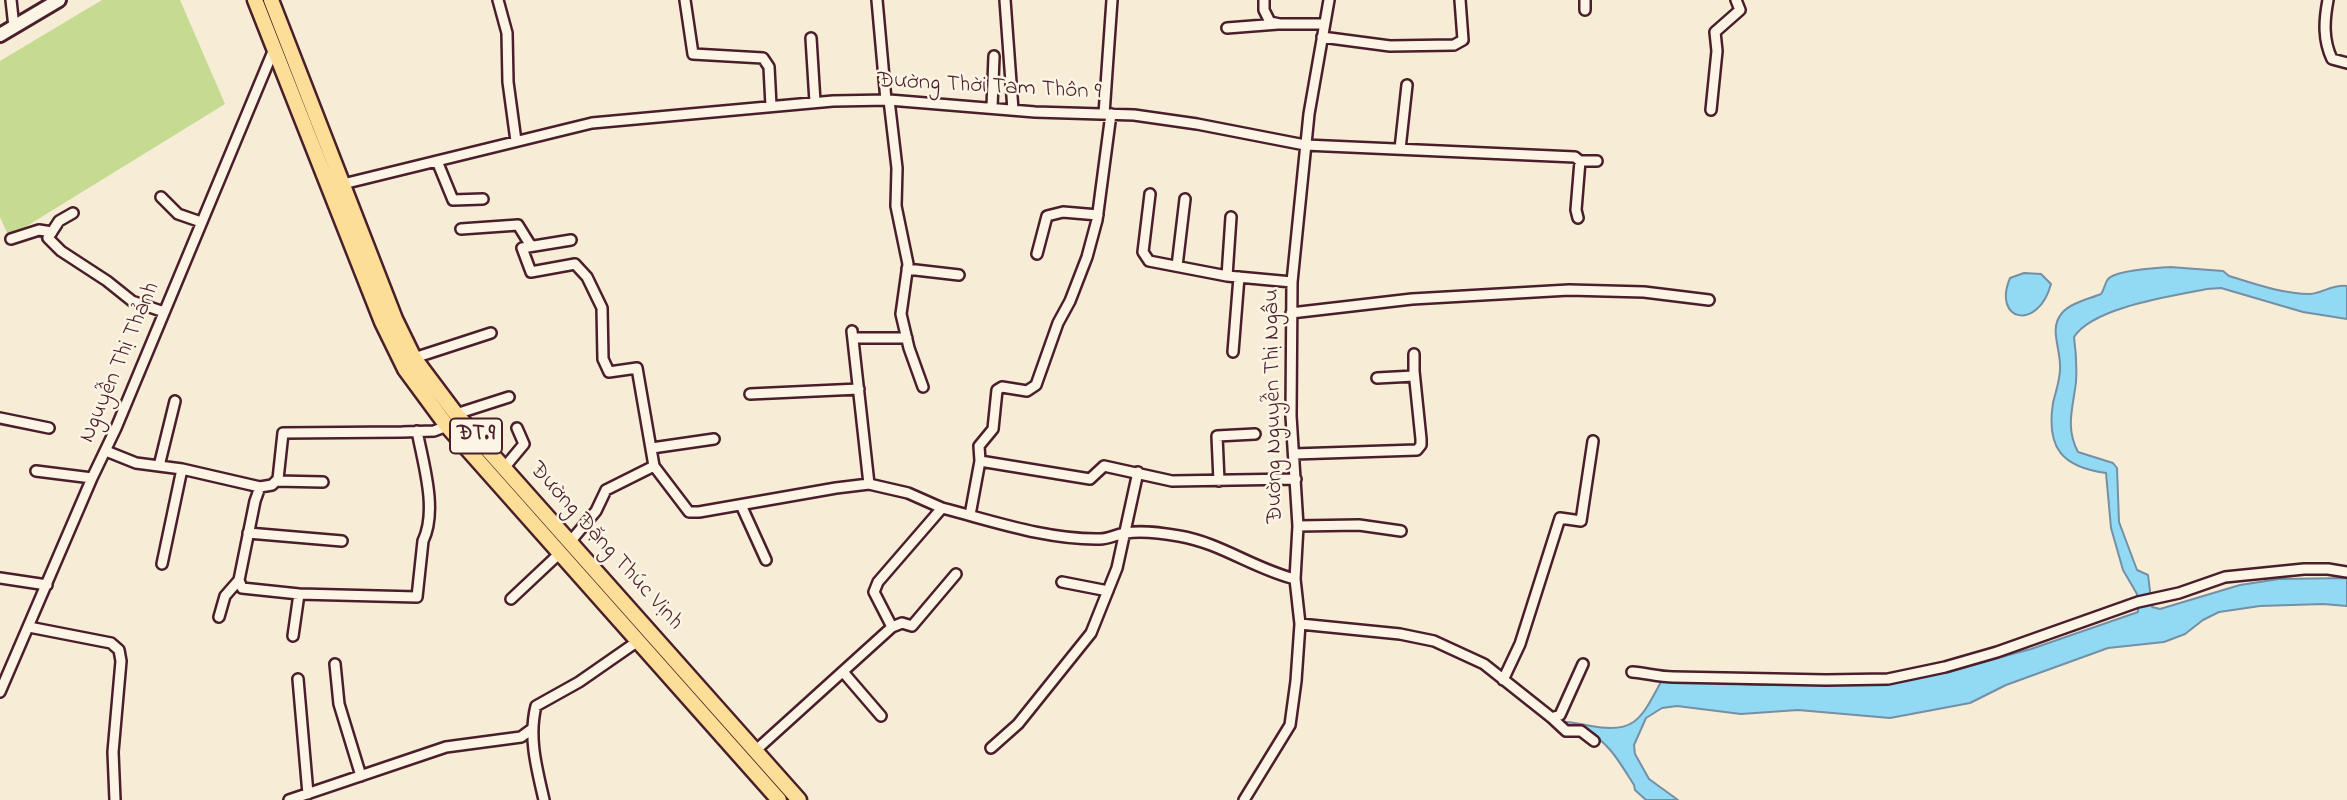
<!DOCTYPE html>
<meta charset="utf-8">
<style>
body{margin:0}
canvas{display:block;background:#f7ecd6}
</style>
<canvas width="2347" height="800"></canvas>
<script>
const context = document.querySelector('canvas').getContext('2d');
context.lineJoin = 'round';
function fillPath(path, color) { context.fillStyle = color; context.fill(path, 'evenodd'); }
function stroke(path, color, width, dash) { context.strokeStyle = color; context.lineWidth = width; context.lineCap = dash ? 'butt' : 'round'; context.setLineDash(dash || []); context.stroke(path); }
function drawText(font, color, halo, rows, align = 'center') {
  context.font = font + ' "Indie Flower",sans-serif'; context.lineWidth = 5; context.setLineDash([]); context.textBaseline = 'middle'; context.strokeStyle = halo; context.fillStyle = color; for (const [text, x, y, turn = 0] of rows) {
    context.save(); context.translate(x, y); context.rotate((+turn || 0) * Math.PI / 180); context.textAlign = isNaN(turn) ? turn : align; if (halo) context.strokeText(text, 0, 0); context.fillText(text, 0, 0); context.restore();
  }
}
fillPath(new Path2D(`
 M102,0H180L225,104L9,237L0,217V61Z`), '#c4db91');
const water = new Path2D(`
 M2170,267L2223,271L2229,276C2255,284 2283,294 2310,294C2323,293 2333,284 2347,286V319L2303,312L2221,288L2207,289C2173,296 2093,307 2074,337C2076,352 2077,367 2076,382C2073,408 2065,427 2078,452L2113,463L2117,468L2119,522L2137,570L2148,575L2152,607L2160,609L2240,585L2279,579L2347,578V606L2323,604L2260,606L2219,612L2203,620L2185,634L2164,642L2108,648L2006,685L1970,703L1890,718L1798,710L1741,714L1677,706L1662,708L1646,718L1634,745L1635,754L1649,779L1678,800H1646L1635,790L1634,785C1621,765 1608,739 1584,731C1571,726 1571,733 1558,722C1568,721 1580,724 1591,726C1637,735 1642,716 1662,680L1761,685L1884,684L1950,671L2031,649L2138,612L2137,594L2123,570L2111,528L2106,473C2062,467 2046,448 2053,403C2056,390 2061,378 2060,365C2060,347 2049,328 2062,313C2070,303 2089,299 2101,294C2104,290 2105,283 2108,279C2116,270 2157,268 2170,267Z
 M2024,273L2041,274L2051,284C2038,332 1992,321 2010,278Z`);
fillPath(water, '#92d9f4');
stroke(water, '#758fa4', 2);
const street = new Path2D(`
 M11,0L14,27
 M498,0L507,33L508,82L516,141
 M685,0L693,54L763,58L769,67L771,106
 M877,0L886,100
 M1005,0L1013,110
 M1264,0V10L1270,22L1280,24H1324
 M1585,0V10
 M2328,0C2324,21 2323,40 2332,59L2347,63
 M1227,28L1278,24
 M1322,37L1390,46L1454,45L1463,40L1460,0
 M811,38L815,102
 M889,100L897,168L896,206L908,264L901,314L909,348L923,387
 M992,107L994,56
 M1711,110L1717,51L1715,32L1740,10L1736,0
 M1104,114L1112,0
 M1400,149L1407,85
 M437,161L453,200L483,199
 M1580,161H1597
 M343,184L592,123L833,101L889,100L1035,112L1134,115L1197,124L1305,145L1575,157L1580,161L1576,210L1578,218
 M1150,194L1143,252L1149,261L1227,276L1292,282
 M161,197L178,214L201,222
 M73,213L59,221L48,238L61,251L107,281L132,301L164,312
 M461,229L518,225L531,246
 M11,239L39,230L52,232
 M1037,254L1047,216L1063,212L1098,215
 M1177,266L1185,199
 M907,269L959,275
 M1227,276L1231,217
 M1291,313L1412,299L1569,290L1644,292L1709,300
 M852,331L869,484L908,493L942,508
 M853,338H907
 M1233,352L1239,277
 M414,358L491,333
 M1377,378L1414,376
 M750,394L859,389
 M456,414L509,397
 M0,418L49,428
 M652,448L714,439
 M106,451L136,463L182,469L260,487L255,501L239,580L225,596L219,617
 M1294,454L1417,450L1421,445V439L1414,371V354
 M980,461L1090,479L1104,466L1172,481L1296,479
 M159,466L175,401
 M654,466L689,512H699L836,488L869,484
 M504,468L524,444L517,428
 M36,471L92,478
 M276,481L323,482
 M1219,481L1217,436L1255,434
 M260,487L272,485L278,479L283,433L402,432L434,431L447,426
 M741,505L766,560
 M970,515L980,461L979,446L993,429L997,390L1002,387L1027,391L1036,385L1058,323L1070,301L1087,257L1097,220L1111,114
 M1298,526L1359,525L1401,531
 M248,533L342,541
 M570,542L596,511L606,490L654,466L637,368L609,372L603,359L602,308L587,277L575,264L531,272L522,248L571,240
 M162,564L182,469
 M0,578L47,585
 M239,580L242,588L299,594L293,636
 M1062,582L1108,591
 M299,594L417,597L423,541C438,510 423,463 417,431
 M511,599L560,553
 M1300,624L1400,634L1434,641L1484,664L1552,718L1560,715L1583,664
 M29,627L111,643L119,650L121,661L113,752L115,800
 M892,627L902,623L912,626L956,574
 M335,664L339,704L361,776
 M1632,672C1646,673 1659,677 1673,677L1826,680L1888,679L1945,667L1997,652L2138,602L2179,593L2225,577L2304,569H2328L2347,572
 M844,673L881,716
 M298,679L308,794
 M1503,680L1520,644L1560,518L1581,521L1593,441
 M0,692L92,478L116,428L274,49
 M1552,718L1566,731H1581L1594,741
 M991,748L1018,724L1091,633L1117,568L1138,472
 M755,751L892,627L874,592L878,582L942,508C993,521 1047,540 1100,539C1109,539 1117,534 1126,533C1143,530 1162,533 1179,536C1221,543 1254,569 1295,579
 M289,800L446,747L521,737L532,729
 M544,800C537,769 528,738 536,706L579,682L638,641
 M1244,800L1290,725L1296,681L1300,624L1295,579L1298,526L1291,416L1292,282L1309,114L1329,0`);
const secondary = new Path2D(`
 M0,35L59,0`);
const primary = new Path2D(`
 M255,0L382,322L405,369L447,426L779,800
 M271,0L395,319L414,358L456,414L799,800`);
stroke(street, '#4a1f2b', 14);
stroke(secondary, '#4a1f2b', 18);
stroke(primary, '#4a1f2b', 19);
stroke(street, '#fcf5e5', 9);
stroke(secondary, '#fcf5e5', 12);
stroke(primary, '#fcde96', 14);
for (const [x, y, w] of [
 [476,436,52]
]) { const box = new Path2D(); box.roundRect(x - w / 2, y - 17.5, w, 35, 5); context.fillStyle = '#fcf5e5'; context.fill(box); stroke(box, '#4a1f2b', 2); }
drawText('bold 21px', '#4a1f2b', null, [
 ["ĐT.9",476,436]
]);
drawText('23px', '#4a1f2b', '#fcf5e5', [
 ["Đường Thời Tam Thôn 9",989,88,3],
 ["Nguyễn Thị Thảnh",121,363,-67],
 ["Đường Nguyễn Thị Ngâu",1275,406,-91],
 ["Đường Đặng Thúc Vịnh",605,547,48]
]);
</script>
